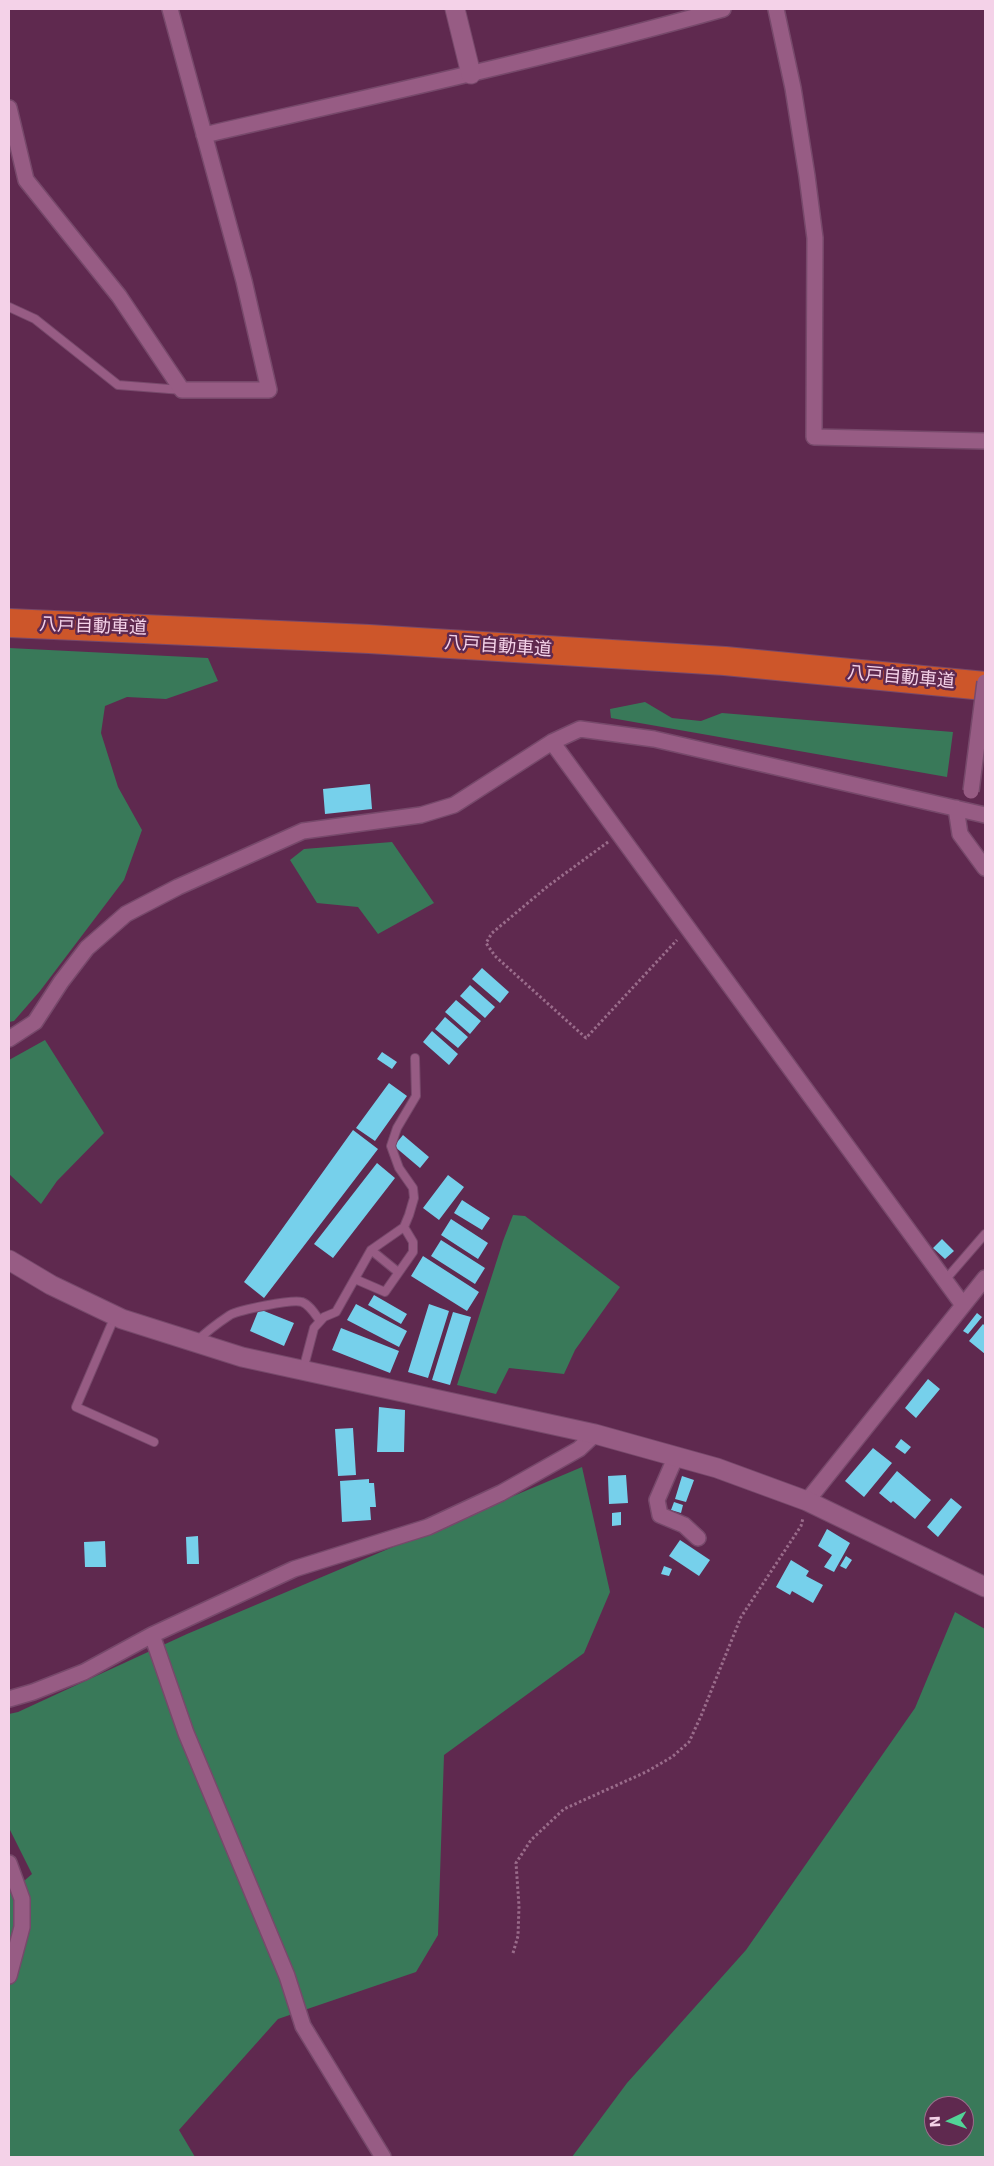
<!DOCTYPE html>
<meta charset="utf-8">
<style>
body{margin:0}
#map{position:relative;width:994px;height:2166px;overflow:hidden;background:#5f294f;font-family:"DejaVu Sans",sans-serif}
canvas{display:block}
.frame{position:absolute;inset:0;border:10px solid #f4d2e8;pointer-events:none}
.north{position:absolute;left:924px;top:2096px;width:50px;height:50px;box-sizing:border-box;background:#5f294f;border:1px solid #9b6d8c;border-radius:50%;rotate:267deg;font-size:14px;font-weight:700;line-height:20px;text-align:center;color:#f4d2e8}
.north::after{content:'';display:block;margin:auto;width:18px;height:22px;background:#52d397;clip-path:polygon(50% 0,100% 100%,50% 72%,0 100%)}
</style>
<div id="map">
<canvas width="994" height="2166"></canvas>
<div class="frame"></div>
<div class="north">N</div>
</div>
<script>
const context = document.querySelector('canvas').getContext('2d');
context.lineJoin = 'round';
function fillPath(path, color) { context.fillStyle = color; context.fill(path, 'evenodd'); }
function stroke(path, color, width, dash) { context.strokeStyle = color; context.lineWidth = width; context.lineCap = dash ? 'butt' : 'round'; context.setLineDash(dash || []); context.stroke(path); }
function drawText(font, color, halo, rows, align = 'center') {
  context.font = font + ' "DejaVu Sans","Noto Sans JP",sans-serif'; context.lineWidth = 5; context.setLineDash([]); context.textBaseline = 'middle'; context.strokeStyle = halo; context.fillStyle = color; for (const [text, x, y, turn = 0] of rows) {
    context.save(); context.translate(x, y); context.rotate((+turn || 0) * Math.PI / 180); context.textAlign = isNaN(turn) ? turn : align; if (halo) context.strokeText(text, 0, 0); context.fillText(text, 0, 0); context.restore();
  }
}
fillPath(new Path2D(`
 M9,648L208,658L218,681L166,699L127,697L105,706L101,733L118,787L142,830L124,880L40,991L14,1021L9,1022Z
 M645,702L672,718L701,721L722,713L953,732L947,777L611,718L610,709Z
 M392,842L434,903L378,934L358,907L317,903L290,860L304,849Z
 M45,1040L104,1133L57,1181L41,1204L9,1174V1060Z
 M513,1215L525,1216L620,1287L575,1350L564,1374L509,1368L496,1394L457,1385L503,1241Z
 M582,1467L610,1592L584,1653L444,1755L438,1935L416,1972L278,2019L179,2130L195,2157H9V1894L32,1874L9,1828V1714L18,1712L187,1634Z
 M955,1612L985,1629V2157H572L627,2083L746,1950L915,1708ZM934,2106H964V2136H934Z`), '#397959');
fillPath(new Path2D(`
 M370,784L372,809L325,814L323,789Z
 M482,968L509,992L500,1003L472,979Z
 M470,985L495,1007L485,1018L460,996Z
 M456,1000L481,1021L470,1034L445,1012Z
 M445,1017L468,1037L458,1048L435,1029Z
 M432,1031L458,1054L449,1065L423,1042Z
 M382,1052L397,1062L392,1069L377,1059Z
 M389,1083L407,1096L375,1141L356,1128Z
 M353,1130L378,1149L264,1298L244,1282Z
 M403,1135L429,1157L420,1168L394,1146Z
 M377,1163L395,1178L333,1258L314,1244Z
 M448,1175L464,1187L439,1220L423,1208Z
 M462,1200L490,1218L482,1230L454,1213Z
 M451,1219L488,1243L478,1259L441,1235Z
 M942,1239L954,1251L945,1259L933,1248Z
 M441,1240L485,1268L475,1284L431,1256Z
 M423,1256L479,1292L467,1311L411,1276Z
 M374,1295L407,1314L401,1324L368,1305Z
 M356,1304L407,1331L399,1347L347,1320Z
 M429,1304L449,1311L428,1378L408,1372Z
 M259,1309L294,1323L284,1346L250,1331Z
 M453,1312L471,1317L450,1385L432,1380Z
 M977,1313L982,1317L968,1334L963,1331Z
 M983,1324L985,1326V1354L969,1341Z
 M341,1328L399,1351L390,1373L332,1350Z
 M928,1379L940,1389L916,1418L905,1408Z
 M379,1407L405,1410L404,1452H377Z
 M353,1428L356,1475L338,1476L335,1429Z
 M901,1439L911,1447L905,1454L895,1447Z
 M873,1448L892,1463L864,1497L845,1481Z
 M897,1471L931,1500L915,1519L893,1501L891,1503L879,1493Z
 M626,1475L628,1503L609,1504L608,1476Z
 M682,1476L694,1480L686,1502L675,1499Z
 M369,1479V1483H374L376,1507H370L371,1520L342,1522L340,1481Z
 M951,1498L962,1507L938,1537L927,1527Z
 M674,1502L683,1505L681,1513L671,1510Z
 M621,1512V1525L612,1526V1513Z
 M827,1529L850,1543L834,1572L824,1567L832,1555L818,1546Z
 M198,1536L199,1564H187L186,1537Z
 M680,1540L710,1560L699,1576L669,1556Z
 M105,1541L106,1567H85L84,1542Z
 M846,1556L852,1560L846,1569L840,1566Z
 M791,1560L809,1571L806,1576L823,1585L813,1603L792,1591L790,1595L776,1587Z
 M664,1566L672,1569L669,1576L661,1574Z`), '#76d0eb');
const service = new Path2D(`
 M9,307L35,319L118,385L182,390
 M371,1250L398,1272
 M355,1279L385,1292L413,1252V1242L404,1227
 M946,1279L985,1234
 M115,1316L76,1407L154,1442
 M197,1341C207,1331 218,1323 230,1315C239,1310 292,1299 302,1302C310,1305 315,1314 320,1321
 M303,1370L314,1328L324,1317L336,1312L371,1250L404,1227L409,1215L414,1198L413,1188L399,1168L391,1146L397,1128L416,1096L415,1058`);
const minor = new Path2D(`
 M776,9L793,88L807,176L815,238L814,437L985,441
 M9,108L26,180L119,296L182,390H269L244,281L170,9
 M204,135C378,95 552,57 723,9
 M552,742L963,1305
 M956,808L960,834L985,868
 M9,1039L35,1022L61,982L87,948L126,914L178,887L303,831L421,815L454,805L552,742L580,729L654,739L985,815
 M676,1456L657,1500L660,1515L684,1525L698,1538
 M807,1501L985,1278
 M152,1635L186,1733L287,1976L303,2026L383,2157
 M9,1699L33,1692L84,1672L152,1635L294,1569L428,1527L501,1493L579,1449L595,1434
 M9,1863L22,1899V1927L9,1976`);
const tertiary = new Path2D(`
 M455,9L471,74
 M9,1260L51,1285L122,1319L242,1357L595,1434L717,1468L807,1501L985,1587`);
const motorway = new Path2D(`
 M9,623L369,639L725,661L985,686`);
stroke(service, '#77496b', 10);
stroke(minor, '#77496b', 18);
stroke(tertiary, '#77496b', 21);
stroke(motorway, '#77496b', 30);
stroke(new Path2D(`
 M608,842L548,886L492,933L486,943L495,956L586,1038L677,940
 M513,1953L518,1936L519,1906L516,1863L531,1840L564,1809L646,1772L672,1757L689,1742L701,1716L741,1617L801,1526L803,1518`), '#9a6c8b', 3, [2.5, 2.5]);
stroke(service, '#975c84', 8);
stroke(minor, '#975c84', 15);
stroke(tertiary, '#975c84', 19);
stroke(motorway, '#cd562a', 28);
const minorBridge = new Path2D(`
 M971,791L985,682`);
stroke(minorBridge, '#77496b', 18, []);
stroke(minorBridge, '#975c84', 15);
drawText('18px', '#f4d2e8', '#5f294f', [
 ["八戸自動車道",93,627,2],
 ["八戸自動車道",498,647,4],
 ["八戸自動車道",901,678,5]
]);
</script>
